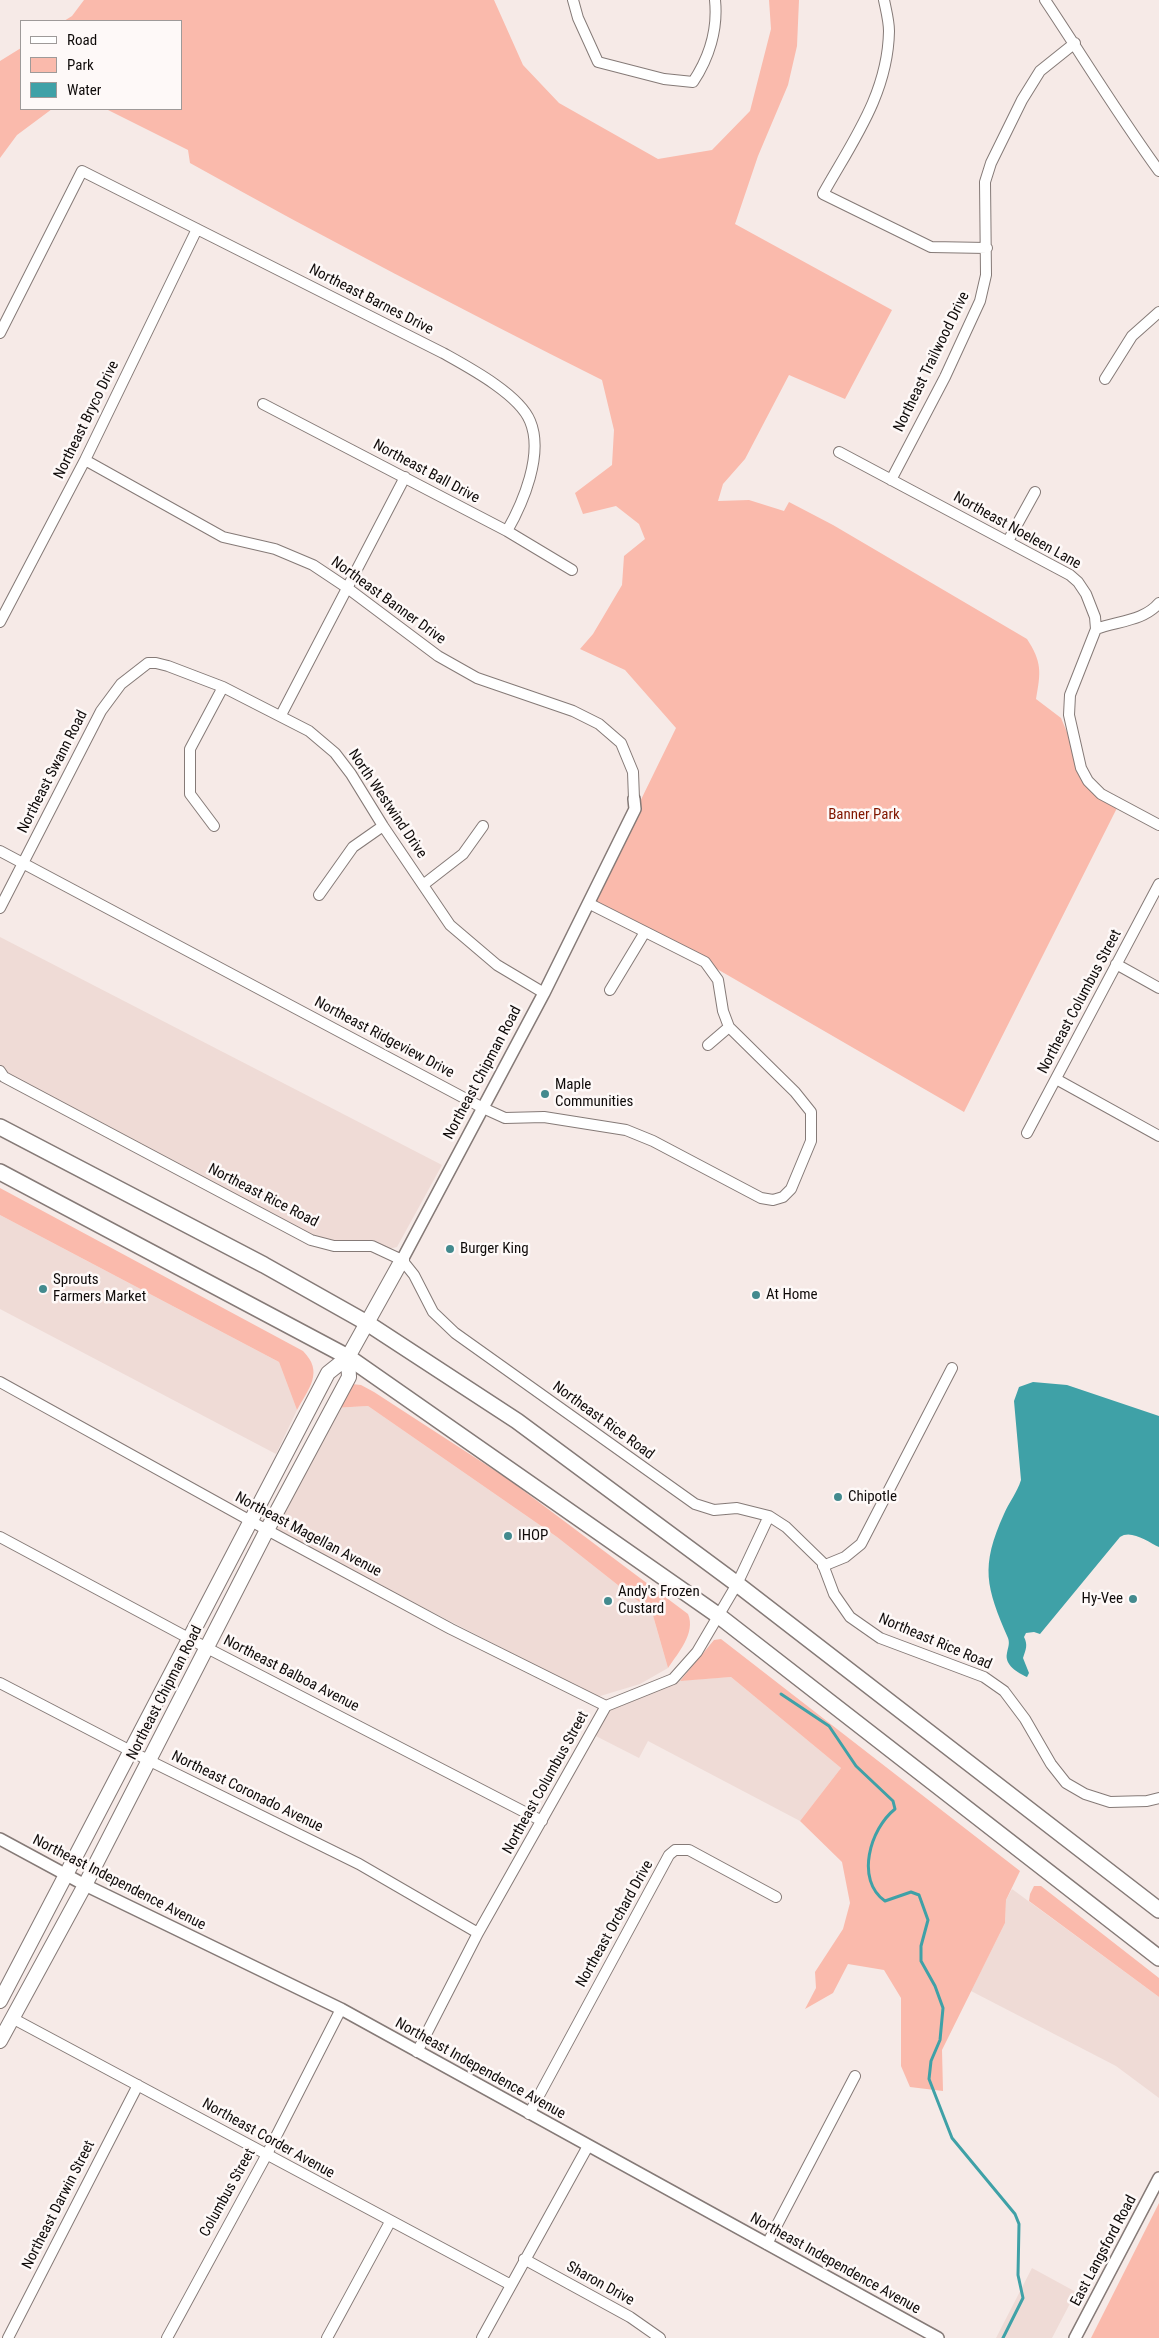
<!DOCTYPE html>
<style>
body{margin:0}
#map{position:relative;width:1159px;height:2338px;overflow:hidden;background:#f6eae7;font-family:"Roboto Condensed",sans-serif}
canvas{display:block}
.legend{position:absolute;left:20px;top:20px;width:162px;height:90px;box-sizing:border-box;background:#fef9f8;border:1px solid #9e9a99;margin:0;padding:6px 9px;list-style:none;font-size:15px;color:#0f0b0a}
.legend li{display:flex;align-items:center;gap:10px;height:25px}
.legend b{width:25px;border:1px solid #9e9a99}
</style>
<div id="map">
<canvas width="1159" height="2338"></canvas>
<ul class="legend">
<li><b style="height:6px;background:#fff"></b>Road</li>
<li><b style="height:14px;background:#fabaac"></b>Park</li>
<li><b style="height:14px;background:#3fa1a7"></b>Water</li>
</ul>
</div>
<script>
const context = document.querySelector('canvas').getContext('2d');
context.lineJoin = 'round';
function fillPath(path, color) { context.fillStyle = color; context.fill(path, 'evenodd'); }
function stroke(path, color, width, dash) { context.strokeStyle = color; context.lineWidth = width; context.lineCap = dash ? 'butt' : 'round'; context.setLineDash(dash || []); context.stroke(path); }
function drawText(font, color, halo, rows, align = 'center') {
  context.font = font + ' "Roboto Condensed",sans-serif'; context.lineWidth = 5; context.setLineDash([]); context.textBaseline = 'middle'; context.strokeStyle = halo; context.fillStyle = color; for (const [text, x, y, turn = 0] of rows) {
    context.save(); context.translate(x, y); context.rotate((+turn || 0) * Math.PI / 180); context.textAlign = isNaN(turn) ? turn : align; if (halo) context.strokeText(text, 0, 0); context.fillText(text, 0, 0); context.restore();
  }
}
fillPath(new Path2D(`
 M0,937L442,1165L397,1247L389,1249L313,1237L6,1073L0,1066Z
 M0,1215L279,1362L297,1410L276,1454L0,1309Z
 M368,1406L557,1537L652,1612L668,1668L640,1684L597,1697L277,1532L273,1526L333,1408Z
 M731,1677L841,1768L800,1821L648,1741L639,1758L588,1732L611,1708L672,1681Z
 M1012,1889L1159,1997V2098L1116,2066L971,1991L1005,1923L1006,1900Z
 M1032,2268L1076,2292L1052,2338H996Z`), '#efdbd6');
fillPath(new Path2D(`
 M84,0H494L523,65L559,103L658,159L712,150L750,111L771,29L769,0H799L797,46L788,85L758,156L735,224L892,310L845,399L789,375L745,459L723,484L718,501L749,500L784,511L789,502L833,525L1027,639C1042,662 1041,672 1036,699L1061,718L1088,782L1119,804L964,1112L705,962L590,904L676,728L625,670L580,649L593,634L622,585L624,556L645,539L639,524L616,506L583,514L575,493L612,465L614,430L602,380C463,310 326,239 190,163L188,150L106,109H181V21H64L72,16Z
 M21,48V109H52L17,135L0,158V61Z
 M0,1188L303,1351C324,1372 309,1388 297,1410L279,1362L0,1215Z
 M352,1384L361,1385L374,1392L508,1479L688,1614C696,1633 678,1653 668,1668L652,1612L557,1537L368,1406L333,1408Z
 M721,1639L1020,1871L1006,1900L1005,1923L942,2050L943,2091L910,2087L901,2066V1998L884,1970L848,1964L833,1993L805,2009L816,1988L815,1972L843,1929L850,1903L842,1862L800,1821L841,1768L731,1677L680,1681L714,1640Z
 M1034,1886H1041L1159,1978V1997L1029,1901L1030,1894Z
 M1159,2203V2338H1091L1157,2207Z`), '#fabaac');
fillPath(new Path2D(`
 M1033,1382L1067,1385L1159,1416V1547C1148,1542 1131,1529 1120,1537L1040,1634L1034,1632L1026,1633L1024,1637C1028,1645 1026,1649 1023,1658L1029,1673L1027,1677C1018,1673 1004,1665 1007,1653C1008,1647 1010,1644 1008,1638C986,1587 980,1567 1004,1514C1009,1502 1017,1493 1021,1480L1014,1401L1019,1387Z`), '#3fa1a7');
stroke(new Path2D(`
 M781,1694L829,1726L856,1766L893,1801L895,1809C870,1829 855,1880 885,1901L911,1892L919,1895L928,1920L921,1946V1961L935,1986L943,2008L940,2040L931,2061L929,2079L952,2138L1015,2214L1019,2224L1018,2275L1023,2298L1003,2338`), '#3fa1a7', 3);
const minor = new Path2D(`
 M573,0L578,18L598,62L664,79L693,82C709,58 718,29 715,0
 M884,0C886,10 889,21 889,31C888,94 852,142 823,194L931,247L987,248
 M1045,0C1083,57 1119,116 1159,171
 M0,333L82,171L443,353C468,367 519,394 530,421C544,454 523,503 507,531
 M1105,379L1132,336L1159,312
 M263,404L507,531L572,570
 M839,452L1070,575L1078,582L1086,594L1095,617L1096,629L1070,695L1069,715L1081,768L1088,781L1101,794L1159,825
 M85,460L223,537L275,549L313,565L346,587L438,656L477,678L573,711L599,724L621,743L633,772L634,799
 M891,480L945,377L980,301L986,275L985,182L991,163L1022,100L1040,71L1075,43
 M1008,541L1035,492
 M0,622L85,460L197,229
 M1096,629C1117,621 1144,621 1159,603
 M281,715L405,477
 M214,826L190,794V749L223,687
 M0,851L483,1108L505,1118L544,1117L626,1130L653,1141L761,1198L773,1200L783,1197L791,1189L811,1141V1112L795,1092L729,1027L723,1011L718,980L705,962L590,904
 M423,885L463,854L483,826
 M319,895L353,847L383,826
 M0,908L101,711L121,684L148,663H156L168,666L223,687L309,731L335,753L351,774L383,826L450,925L497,965L544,993
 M1116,964L1159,988
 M610,990L645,932
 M708,1045L729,1027
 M0,1071L4,1077L311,1240L334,1246H372L402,1260L414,1275L433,1312L455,1333L695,1504L714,1510L737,1508L769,1516L786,1527L822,1562L834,1594L850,1617L880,1638L984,1677L1004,1691L1025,1719L1051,1764L1066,1783L1085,1794L1110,1802L1147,1801L1159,1798
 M1056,1079L1159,1136
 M1027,1133L1159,884
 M0,1382L267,1530L451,1629L606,1706
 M0,1537L207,1648L542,1821
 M823,1566L845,1557L861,1544L952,1368
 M0,1683L148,1760L359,1864L478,1933
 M12,2018L511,2285
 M417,2052L478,1933L606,1706L673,1679L697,1652L737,1584L769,1516
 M529,2114L669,1855L675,1850H689L776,1897
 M767,2244L855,2076
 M524,2259L630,2317L660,2338
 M8,2338L138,2085
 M167,2338L266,2156L341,2009
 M327,2338L390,2222
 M482,2338L588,2146`);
const tertiary = new Path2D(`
 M402,1260L544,993L635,809L634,799
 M0,1839L85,1885L341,2009L938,2338
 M1075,2338L1159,2178`);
const secondary = new Path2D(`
 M0,2001L328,1373L348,1357L402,1260
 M0,2041L85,1885L267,1530L349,1377L348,1357`);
const primary = new Path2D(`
 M0,1127L264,1265L367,1323L517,1421L737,1584L1159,1910
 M0,1172L348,1357L719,1616L1159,1958`);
stroke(minor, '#857a77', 12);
stroke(tertiary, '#857a77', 14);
stroke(secondary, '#857a77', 16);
stroke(primary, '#857a77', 18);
stroke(minor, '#fff', 10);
stroke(tertiary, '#fff', 11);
stroke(secondary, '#fff', 14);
stroke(primary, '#fff', 15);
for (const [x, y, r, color] of [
 [545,1094,5,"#438a8e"],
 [450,1249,5,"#438a8e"],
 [43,1289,5,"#438a8e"],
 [756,1295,5,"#438a8e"],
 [838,1497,5,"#438a8e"],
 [508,1536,5,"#438a8e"],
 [1133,1599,5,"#438a8e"],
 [608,1601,5,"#438a8e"]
]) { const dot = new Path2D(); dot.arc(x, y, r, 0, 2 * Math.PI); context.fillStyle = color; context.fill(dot); stroke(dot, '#fef9f8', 2); }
drawText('15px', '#0f0b0a', '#fef9f8', [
 ["Northeast Barnes Drive",371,300,27],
 ["Northeast Trailwood Drive",932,362,-64],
 ["Northeast Bryco Drive",87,420,-64],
 ["Northeast Ball Drive",426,472,28],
 ["Northeast Noeleen Lane",1017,531,29],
 ["Northeast Banner Drive",388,601,36],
 ["Northeast Swann Road",53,772,-63],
 ["North Westwind Drive",387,804,56],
 ["Northeast Columbus Street",1080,1002,-62],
 ["Northeast Ridgeview Drive",384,1038,28],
 ["Northeast Chipman Road",483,1073,-62],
 ["Northeast Rice Road",263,1196,27],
 ["Northeast Rice Road",603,1421,36],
 ["Northeast Magellan Avenue",308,1535,28],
 ["Northeast Rice Road",935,1642,23],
 ["Northeast Balboa Avenue",291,1674,27],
 ["Northeast Chipman Road",165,1693,-63],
 ["Northeast Columbus Street",546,1783,-61],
 ["Northeast Coronado Avenue",247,1792,26],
 ["Northeast Independence Avenue",119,1883,27],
 ["Northeast Orchard Drive",615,1924,-61],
 ["Northeast Independence Avenue",480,2069,29],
 ["Northeast Corder Avenue",268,2139,29],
 ["Columbus Street",228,2193,-61],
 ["Northeast Darwin Street",59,2205,-63],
 ["East Langsford Road",1104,2251,-62],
 ["Northeast Independence Avenue",835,2264,29],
 ["Sharon Drive",600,2284,29]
]);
drawText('15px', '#811700', '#fef9f8', [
 ["Banner Park",864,815]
]);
drawText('15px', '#0f0b0a', '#fef9f8', [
 ["Maple",555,1085],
 ["Communities",555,1102],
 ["Burger King",460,1249],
 ["Sprouts",53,1280],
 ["Farmers Market",53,1297],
 ["At Home",766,1295],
 ["Chipotle",848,1497],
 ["IHOP",518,1536],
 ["Andy's Frozen",618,1592],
 ["Custard",618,1609],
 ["Hy-Vee",1123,1599,"right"]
], 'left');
</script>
